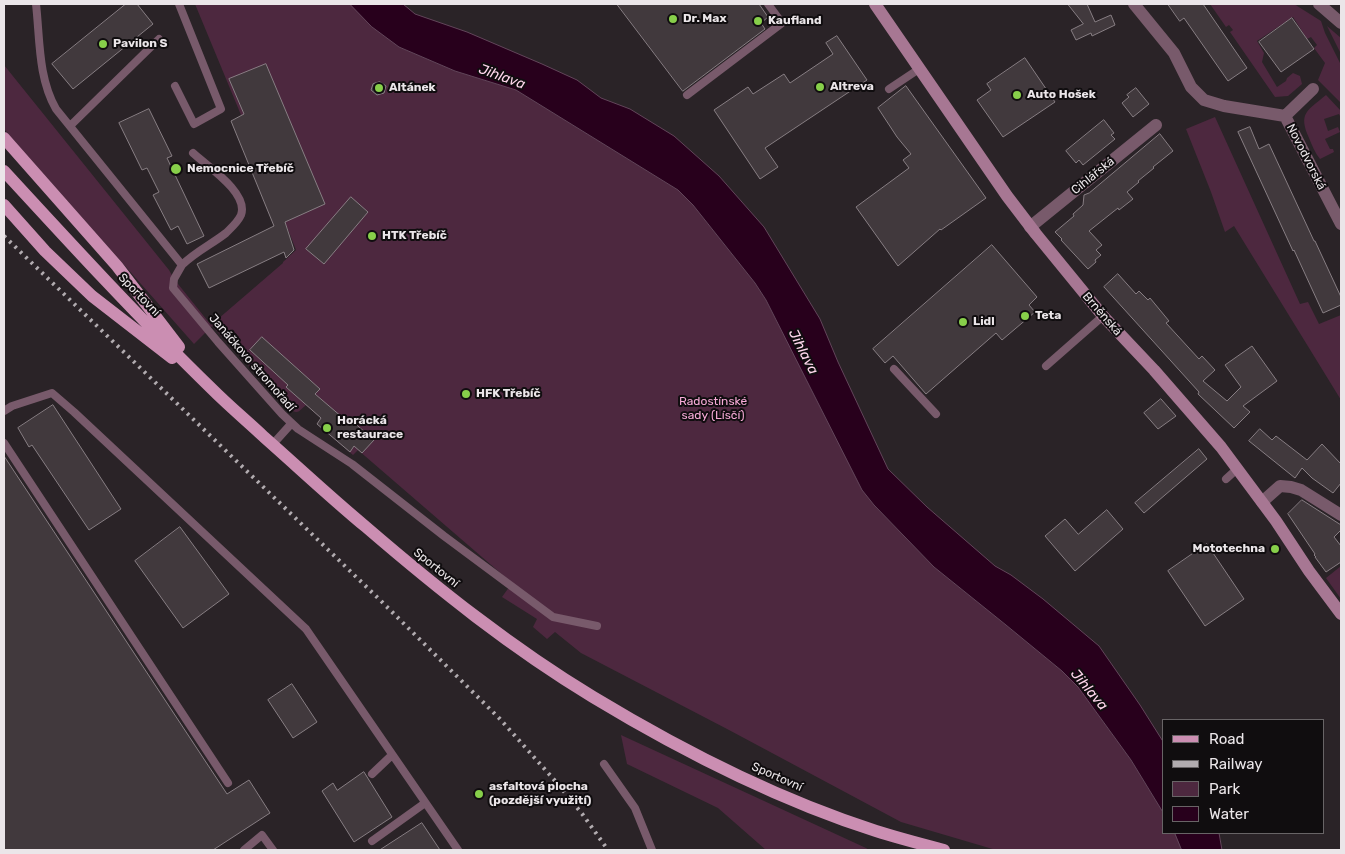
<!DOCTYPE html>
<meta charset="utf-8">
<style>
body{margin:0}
#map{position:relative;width:1345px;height:854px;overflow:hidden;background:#2a2327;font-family:Rubik,sans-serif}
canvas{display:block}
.frame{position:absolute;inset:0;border:5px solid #ebe6e9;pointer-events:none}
.legend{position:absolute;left:1162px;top:719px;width:162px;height:115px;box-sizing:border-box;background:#100d0f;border:1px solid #686466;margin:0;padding:6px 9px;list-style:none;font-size:15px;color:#ebe6e9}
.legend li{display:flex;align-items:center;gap:10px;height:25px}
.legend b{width:25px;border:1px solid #686466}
</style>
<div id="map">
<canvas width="1345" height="854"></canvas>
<div class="frame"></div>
<ul class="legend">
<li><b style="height:6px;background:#cb8eb2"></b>Road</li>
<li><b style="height:6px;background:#b2acb0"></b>Railway</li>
<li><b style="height:14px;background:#4d283f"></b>Park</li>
<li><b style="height:14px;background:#28001c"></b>Water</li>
</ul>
</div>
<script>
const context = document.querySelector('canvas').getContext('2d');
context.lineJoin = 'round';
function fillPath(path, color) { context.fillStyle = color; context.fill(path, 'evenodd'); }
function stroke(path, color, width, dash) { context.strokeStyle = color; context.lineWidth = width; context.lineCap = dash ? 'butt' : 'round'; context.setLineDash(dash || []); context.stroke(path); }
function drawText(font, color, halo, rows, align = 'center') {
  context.font = font + ' Rubik,sans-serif'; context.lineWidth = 4; context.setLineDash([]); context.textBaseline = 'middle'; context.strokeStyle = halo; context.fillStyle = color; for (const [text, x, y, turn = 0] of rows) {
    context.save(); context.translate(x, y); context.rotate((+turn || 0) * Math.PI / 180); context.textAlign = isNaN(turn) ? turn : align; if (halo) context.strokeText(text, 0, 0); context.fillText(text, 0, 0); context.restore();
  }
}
fillPath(new Path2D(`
 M195,4H351L399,47L455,71L516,90L678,190L693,205L755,283L766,300L863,490L874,505L934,567L1006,625L1062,671L1078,687L1131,760L1164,814V833H1175L1182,850H996L901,822L729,730L581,653L555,632L547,639L533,627L537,619L502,597L512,583L358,450L353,455L317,424L321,418L306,405C298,412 298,415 288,408L212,326L194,344L4,129V65L169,270L174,279L211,325L283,263V262L296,250L280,209Z
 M1210,4H1294L1321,21L1325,33L1341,65V103L1318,80L1325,63L1314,48L1317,45L1311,37L1307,39L1293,17L1257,41L1264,53L1262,62L1277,87L1286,81L1287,78L1293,73L1300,76L1302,84L1288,96L1275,97L1230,32L1233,30L1229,25L1226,27Z
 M1327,26L1341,38V54Z
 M1326,95L1341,111V118L1339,114L1324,119L1328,131L1338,127L1340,132L1325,139L1330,149H1333L1334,152L1320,159C1315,153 1312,145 1309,138C1298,113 1307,111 1326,95Z
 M1215,117L1300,304L1308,302L1319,324L1341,315V400L1234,226L1225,232L1211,192L1186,129Z
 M1341,566V599L1326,578Z
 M621,735L866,848L869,850H766L718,808L627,764Z`), '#4d283f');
const water = new Path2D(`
 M350,4H403L415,14L467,32L542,64L577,80L601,98L630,109L674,136L719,176L764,227L820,319L838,362L888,469L927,507L995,566L1011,575L1043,599L1099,646L1140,705L1164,743V814L1131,760L1078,687L1062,671L1006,625L934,567L874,505L862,490L766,300L755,283L693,205L678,190L516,90L455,71L399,47L372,27Z
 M1175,833H1219L1222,850H1182Z`);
fillPath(water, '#28001c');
stroke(water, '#62455a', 1);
const building = new Path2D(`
 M126,4H137L153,24L73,89L52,64Z
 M617,4H759L768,17L761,23L765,29L683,91Z
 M1068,4H1087L1095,22L1111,15L1115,25L1092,36L1091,33L1076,40L1071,30L1083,24Z
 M1168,4H1203L1247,68L1228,81L1184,18L1180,21Z
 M1292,18L1314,49L1281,72L1259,42Z
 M837,36L867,80L765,148L778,167L760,179L714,110L748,87L753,94L784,74L790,83L833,54L826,43Z
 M1025,58L1055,102L1003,137L977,100L991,90L987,84Z
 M266,64L325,204L285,222L294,250L286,258L284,252L209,288L197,264L274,226L231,121L244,114L229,79Z
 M380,82L386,86L384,93L377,95L371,90L373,84Z
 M906,86L986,198L941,230L940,229L898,266L856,207L909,168L903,160L911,154L897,137L878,108Z
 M1136,88L1149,104L1133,117L1122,103L1129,97L1127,95Z
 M149,109L172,156L167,158L204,236L187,244L178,226L171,230L153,195L159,192L147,168L142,170L119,123Z
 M1104,120L1114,133L1111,135L1115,139L1083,165L1079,160L1076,163L1066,151Z
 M1250,127L1259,149L1269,144L1314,241H1315L1341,297V305L1323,313L1294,250L1293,251L1238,132Z
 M1160,134L1173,151L1153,167L1154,168L1138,181L1139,182L1127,192L1133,199L1119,210L1118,208L1089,231L1102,245L1096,250L1101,255L1095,260L1096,262L1088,269L1061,240L1062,239L1055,232L1074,216L1073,214L1083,205L1084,195L1089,193Z
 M351,197L368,212L324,264L306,249Z
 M992,245L1037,297L1029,305L1035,312L1002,340L996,333L926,394L893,356L885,363L873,349Z
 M1118,274L1136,294L1139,291L1148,300L1150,298L1169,321L1166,323L1199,359L1202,356L1215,370L1203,381L1227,401L1241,387L1225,365L1252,346L1277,381L1243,406L1250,412L1234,428L1198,394L1199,392L1104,287Z
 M262,337L320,389L315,394L349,423L351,420L374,440L362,453L354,446L350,452L317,424L321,418L286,387L288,385L250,350Z
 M1161,399L1176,416L1158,429L1144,413Z
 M53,405L121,509L89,530L32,445L29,447L18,428Z
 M1260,429L1272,440L1276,436L1307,460L1322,444L1341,464V483L1333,493L1312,478L1302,468L1295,478L1249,441Z
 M1199,449L1207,459L1144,513L1135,503Z
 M4,456L227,794L249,780L270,813L213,850H4Z
 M1302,500L1341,525V530L1334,537L1341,546V562L1326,572L1315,557H1316L1314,555L1315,554L1288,514Z
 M1107,510L1123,529L1075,571L1045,536L1065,519L1078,534Z
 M180,527L229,594L183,628L135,561Z
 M1207,544L1244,599L1205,626L1168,571Z
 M292,684L317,722L293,738L268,700Z
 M364,772L392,817L354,842L322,791L333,783L337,790Z
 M422,823L440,850H380Z`);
fillPath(building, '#41393d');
stroke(building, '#877e83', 1);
stroke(new Path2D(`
 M36,4C40,39 38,78 56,109L182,265L174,279L173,288L218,342L282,414L298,429L352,464L444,536L553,617L597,626
 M175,86L194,124L221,109L179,4
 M889,89L919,69
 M687,95L782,23L768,4
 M70,126L159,39
 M182,265C195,252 212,244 226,233C231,228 238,222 241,215C249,193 207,166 193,153
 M1046,366L1103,316
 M894,369L936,414
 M4,411L12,406L52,393L74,412L306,629L458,850
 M4,443L228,783
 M273,444L291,424
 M1226,479L1237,469
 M604,764L635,808L652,850
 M372,774L392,755
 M372,841L425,803
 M244,850L262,835L273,850`), '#785a6b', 8);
stroke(new Path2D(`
 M1134,4L1174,53L1191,87L1204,100L1224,106L1285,116
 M1319,4L1341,23
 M1285,116L1341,224
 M1285,116L1313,89
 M1030,227L1156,125
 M1262,502L1280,486L1291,487L1301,490L1341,515`), '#785a6b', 12);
stroke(new Path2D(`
 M875,4L1007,196L1036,234L1103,316L1154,370L1221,447L1276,521L1309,571L1341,614`), '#a77793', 12);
stroke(new Path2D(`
 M4,138L117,266L179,347
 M4,171C72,245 140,319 212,389C229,406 247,421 264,437C298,467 331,498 366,527C438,589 512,648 593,697C679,749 779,800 876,831C898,838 921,844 944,850
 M4,205L45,251L92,296L172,358`), '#cb8eb2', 12);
stroke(new Path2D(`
 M4,236L380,600L500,719L557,783L583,815L608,850`), '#b2acb0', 4, [2.5, 5]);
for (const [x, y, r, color] of [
 [673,19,5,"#87cf4a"],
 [758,21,5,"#87cf4a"],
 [103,44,5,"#87cf4a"],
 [820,87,5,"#87cf4a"],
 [379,88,5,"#87cf4a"],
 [1017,95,5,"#87cf4a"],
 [176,169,6,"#87cf4a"],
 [372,236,5,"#87cf4a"],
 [1025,316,5,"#87cf4a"],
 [963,322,5,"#87cf4a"],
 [466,394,5,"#87cf4a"],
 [327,428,5,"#87cf4a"],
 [1275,549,5,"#87cf4a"],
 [479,794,5,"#87cf4a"]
]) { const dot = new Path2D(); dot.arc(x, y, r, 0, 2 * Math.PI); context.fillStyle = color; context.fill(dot); stroke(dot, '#100d0f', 2); }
drawText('bold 12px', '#ebe6e9', '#100d0f', [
 ["Dr. Max",683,19],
 ["Kaufland",768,21],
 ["Pavilon S",113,44],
 ["Altreva",830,87],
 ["Altánek",389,88],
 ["Auto Hošek",1027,95],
 ["Nemocnice Třebíč",187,169],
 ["HTK Třebíč",382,236],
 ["Teta",1035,316],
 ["Lidl",973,322],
 ["HFK Třebíč",476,394],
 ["Horácká",337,421],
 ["restaurace",337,435],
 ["Mototechna",1265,549,"right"],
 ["asfaltová plocha",489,787],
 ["(pozdější využití)",489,801]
], 'left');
drawText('12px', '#ebe6e9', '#100d0f', [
 ["Novodvorská",1306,157,63],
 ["Cihlářská",1093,176,-39],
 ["Sportovní",139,295,46],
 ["Brněnská",1102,314,49],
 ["Janáčkovo stromořadí",252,363,49],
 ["Sportovní",436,568,39],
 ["Sportovní",777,777,24]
]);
drawText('12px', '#f8abd8', '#100d0f', [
 ["Radostínské",713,402],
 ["sady (Lísčí)",713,416]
]);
drawText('italic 14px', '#ffd7ed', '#100d0f', [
 ["Jihlava",502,77,20],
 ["Jihlava",803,352,63],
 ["Jihlava",1089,690,50]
]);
</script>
